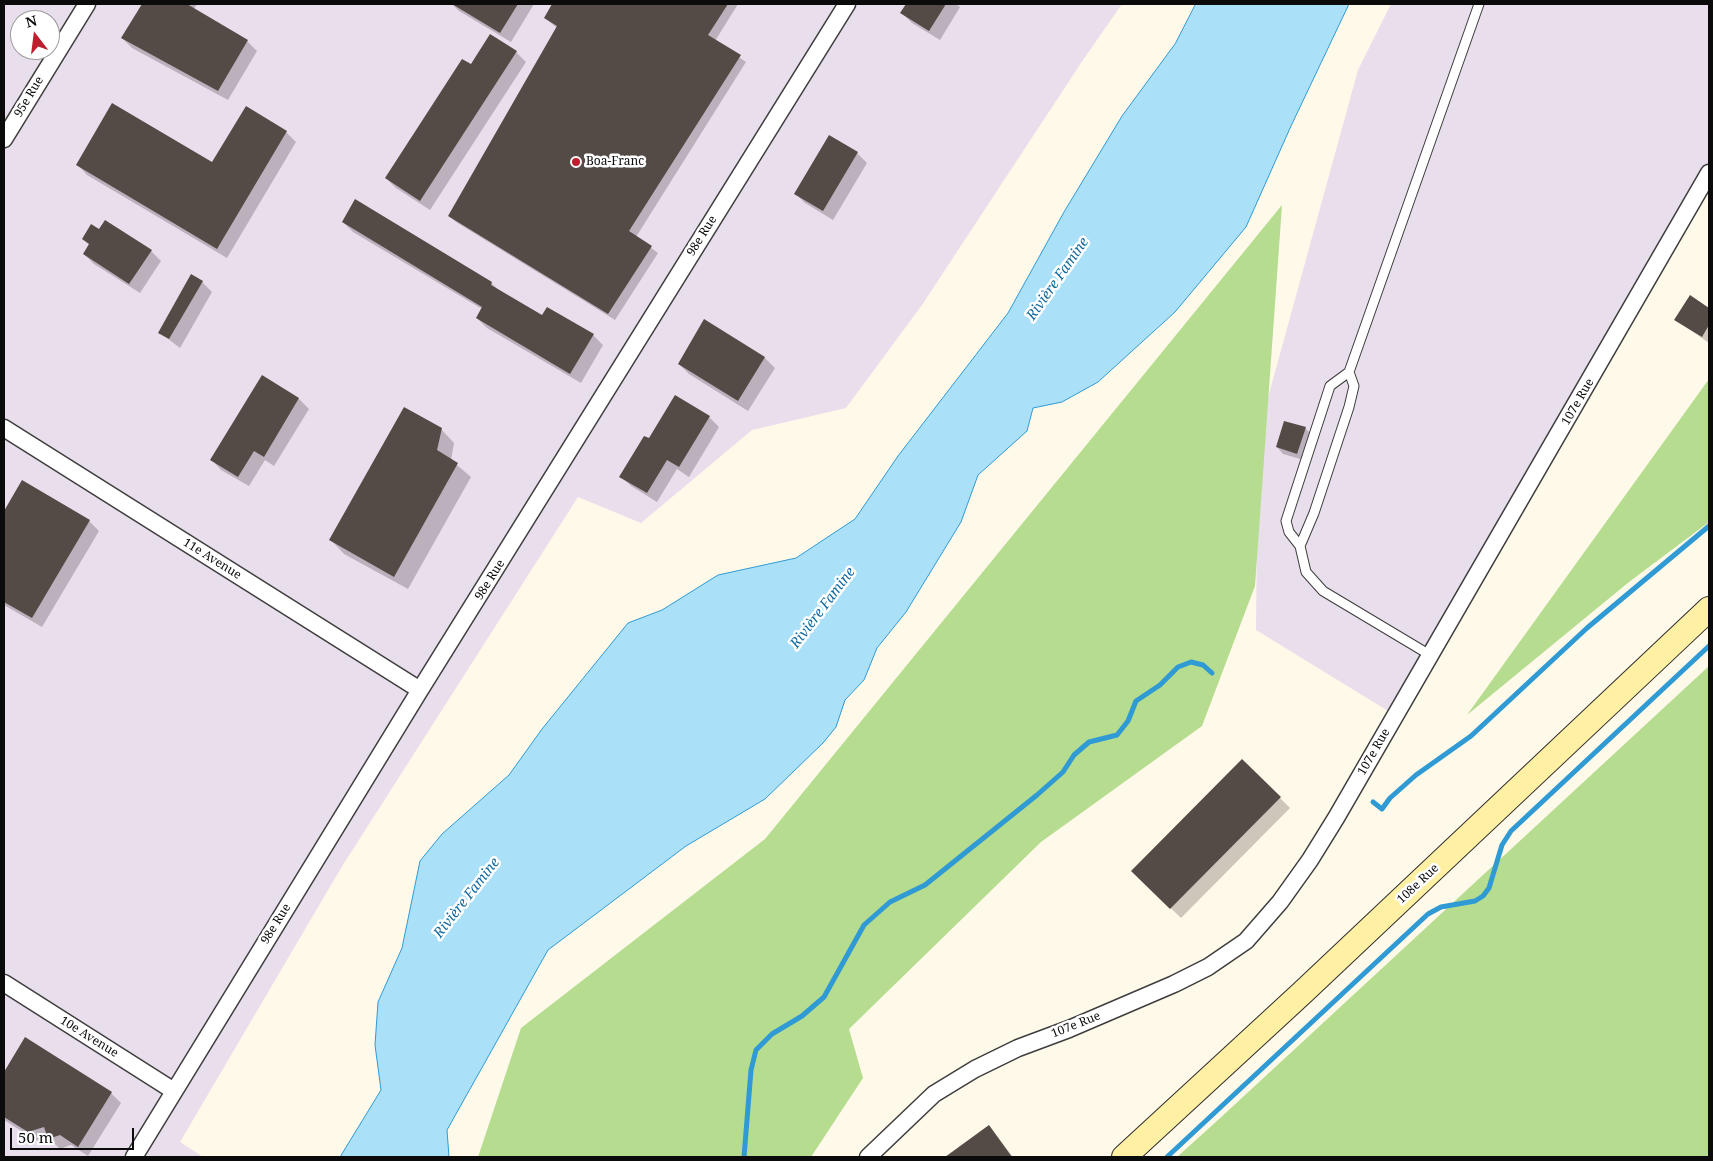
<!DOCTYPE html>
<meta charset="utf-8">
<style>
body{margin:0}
#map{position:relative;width:1713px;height:1161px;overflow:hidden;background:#fff9e9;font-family:"Noto Serif",serif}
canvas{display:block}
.frame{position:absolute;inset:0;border:5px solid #0b0b0b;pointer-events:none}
.north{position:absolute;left:10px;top:10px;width:50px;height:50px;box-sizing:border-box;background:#fff;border:1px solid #9d9d9d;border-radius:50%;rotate:345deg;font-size:14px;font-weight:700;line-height:20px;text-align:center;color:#0b0b0b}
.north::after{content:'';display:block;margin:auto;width:18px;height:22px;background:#c01e2e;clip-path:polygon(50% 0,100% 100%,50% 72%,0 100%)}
.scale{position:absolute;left:10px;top:1128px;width:124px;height:22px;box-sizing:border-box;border:2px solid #0b0b0b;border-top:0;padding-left:6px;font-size:15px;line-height:18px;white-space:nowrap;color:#0b0b0b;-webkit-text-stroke:4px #fff;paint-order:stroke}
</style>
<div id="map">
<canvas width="1713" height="1161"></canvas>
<div class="frame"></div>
<div class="north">N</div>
<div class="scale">50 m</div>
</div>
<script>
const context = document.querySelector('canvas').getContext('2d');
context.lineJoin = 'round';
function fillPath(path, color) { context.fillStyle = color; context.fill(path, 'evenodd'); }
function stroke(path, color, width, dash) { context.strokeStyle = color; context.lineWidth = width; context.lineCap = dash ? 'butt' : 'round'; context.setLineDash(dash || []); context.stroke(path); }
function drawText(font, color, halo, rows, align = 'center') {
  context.font = font + ' "Noto Serif",serif'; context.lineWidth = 5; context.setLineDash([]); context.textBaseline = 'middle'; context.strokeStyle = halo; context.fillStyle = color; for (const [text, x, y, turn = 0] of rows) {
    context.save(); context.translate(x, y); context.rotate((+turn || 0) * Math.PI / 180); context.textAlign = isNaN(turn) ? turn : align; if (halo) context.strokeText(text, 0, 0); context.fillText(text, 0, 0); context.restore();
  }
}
fillPath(new Path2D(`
 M4,4H1122L1083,60L922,305L846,408L752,430L641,523L578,497L341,868L180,1142L203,1157H4ZM20,20H50V50H20Z
 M1391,4H1709V162L1393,714L1256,630L1258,434L1358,70Z`), '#e9deeb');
fillPath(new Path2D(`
 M1282,205L1255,586L1202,726L1041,842L849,1029L863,1078L811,1157H478L521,1028L765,839Z
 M1709,379V522L1629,582L1467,715Z
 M1709,666V1157H1177L1218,1120Z`), '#b6dc90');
const water = new Path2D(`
 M1196,4H1349L1291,126L1246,227L1175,312L1098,382L1062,402L1033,408L1027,431L978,475L961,522L906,612L877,648L864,680L845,700L836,727L823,743L765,799L686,846L548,950L447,1130L449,1157H340L381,1090L375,1045L378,1002L402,948L420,861L442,834L509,775L542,729L628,623L662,610L718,575L796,558L855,519L898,456L1008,313L1064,212L1122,116L1175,44Z`);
fillPath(water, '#abe0f9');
stroke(water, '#2f9ad3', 1);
fillPath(new Path2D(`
 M143,4H197L194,9L247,41L257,51L228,100L132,48L122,38Z
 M452,4H534L511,42L459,11Z
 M554,4H738L715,41L746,62L636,237L658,253L615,320L456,222L449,216L557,28L545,18Z
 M908,4H956L960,7L940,40L912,23L902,13Z
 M516,52L526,62L430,210L396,188L386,178L471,66Z
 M246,108L286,132L296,142L227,258L87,175L77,164H212Z
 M857,153L867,163L833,220L805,203L795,193Z
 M343,222L491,283L501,292L543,317L593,335L603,345L581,383L487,328L477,318L482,309L353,232Z
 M99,230L151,251L161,261L140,293L94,264L84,254L90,245L83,238Z
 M202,282L212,292L180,348L159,332Z
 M1690,297L1709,309V343L1676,320Z
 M704,321L765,358L775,368L748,411L689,374L679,364Z
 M262,377L299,399L309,409L274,466L265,460L249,486L221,470L211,459Z
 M709,417L719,427L689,477L677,469L657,502L631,486L621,476L650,440Z
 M1305,428L1312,435L1304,460L1283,454L1277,447Z
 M441,429L454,443L451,460L471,477L408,589L344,554L331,540Z
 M22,482L89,521L99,531L42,627L4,605V513Z
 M1242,760L1290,808L1181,918L1132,871Z
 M26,1039L111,1093L121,1103L88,1156L71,1145L60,1149L49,1138L39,1142L4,1120V1074Z
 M989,1126L1013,1157H947Z`), '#0003');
stroke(new Path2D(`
 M1373,802L1382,809L1390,798L1416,775L1471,736L1587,628L1709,526
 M744,1157L751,1070L756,1050L772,1034L802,1016L824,997L864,925L890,902L925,885L1037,795L1063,772L1074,755L1089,742L1117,735L1128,721L1136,701L1160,685L1178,667L1191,662L1203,665L1212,673
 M1167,1157L1428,914L1441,907L1475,901L1483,896L1489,888L1502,845L1511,831L1709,646`), '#2f9ad3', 5);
fillPath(new Path2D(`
 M142,4H187L248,40L218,91L121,38Z
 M452,4H518L500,33Z
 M552,4H728L708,35L741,55L629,231L652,246L608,314L448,216L557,26L544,18Z
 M906,4H946L929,31L900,13Z
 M490,34L517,51L420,201L385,178L462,59L471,64Z
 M112,103L212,162L246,106L287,131L217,249L76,165Z
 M829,135L858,152L823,211L794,194Z
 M355,199L492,282L491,285L542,315L547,307L594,334L570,374L476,318L482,307L342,222Z
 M105,220L152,250L129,284L83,254L89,244L82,239L91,224L99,229Z
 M191,274L203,281L169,339L158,333Z
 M1690,295L1709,308V325L1702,337L1674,320Z
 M704,319L765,357L738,401L678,364Z
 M262,375L299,398L264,457L254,451L238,477L210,460Z
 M675,395L710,416L679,467L667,460L647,493L619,477L644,436L649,438Z
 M404,407L442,428L437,450L458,463L394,577L329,540Z
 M1284,421L1306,427L1297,454L1276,447Z
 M22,480L90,520L32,618L4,602V511Z
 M1242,759L1281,797L1170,909L1131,871Z
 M25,1037L112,1092L78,1147L60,1135L48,1139L44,1127L28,1132L4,1117V1072Z
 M989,1125L1012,1157H945Z`), '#544b47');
const lane = new Path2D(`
 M1300,546L1314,513L1349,407L1354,386L1349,372
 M1430,655L1323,591L1306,572L1300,546L1289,532L1286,521L1330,386L1349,372L1479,4`);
const street = new Path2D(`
 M4,139L87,4
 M4,428L420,690
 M4,983L174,1091
 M134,1157L420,690L847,4
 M868,1157L934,1094L975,1069L1018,1048L1069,1029L1174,984L1208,967L1246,941L1280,902L1310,860L1336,818L1709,173`);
const secondary = new Path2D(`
 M1124,1157L1302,993L1709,609`);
stroke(lane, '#3e3e3e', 11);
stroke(street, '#3e3e3e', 19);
stroke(secondary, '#2d2d2d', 26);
stroke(lane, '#fff', 9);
stroke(street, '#fff', 16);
stroke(secondary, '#fff0a4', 24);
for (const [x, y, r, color] of [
 [576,162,5,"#c01e2e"]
]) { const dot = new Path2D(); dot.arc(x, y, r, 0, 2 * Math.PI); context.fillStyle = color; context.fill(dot); stroke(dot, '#fff', 2); }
drawText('12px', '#0b0b0b', '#fff', [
 ["95e Rue",29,97,-59],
 ["98e Rue",702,236,-58],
 ["107e Rue",1578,402,-60],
 ["11e Avenue",212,559,32],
 ["98e Rue",490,580,-58],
 ["107e Rue",1374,752,-60],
 ["108e Rue",1418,884,-43],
 ["98e Rue",276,924,-58],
 ["107e Rue",1076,1025,-22],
 ["10e Avenue",89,1037,32]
]);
drawText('12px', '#0b0b0b', '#fff', [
 ["Boa-Franc",586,162]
], 'left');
drawText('italic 14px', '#1069a0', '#fff', [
 ["Rivière Famine",1058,279,-55],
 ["Rivière Famine",823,608,-53],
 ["Rivière Famine",467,898,-52]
]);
</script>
